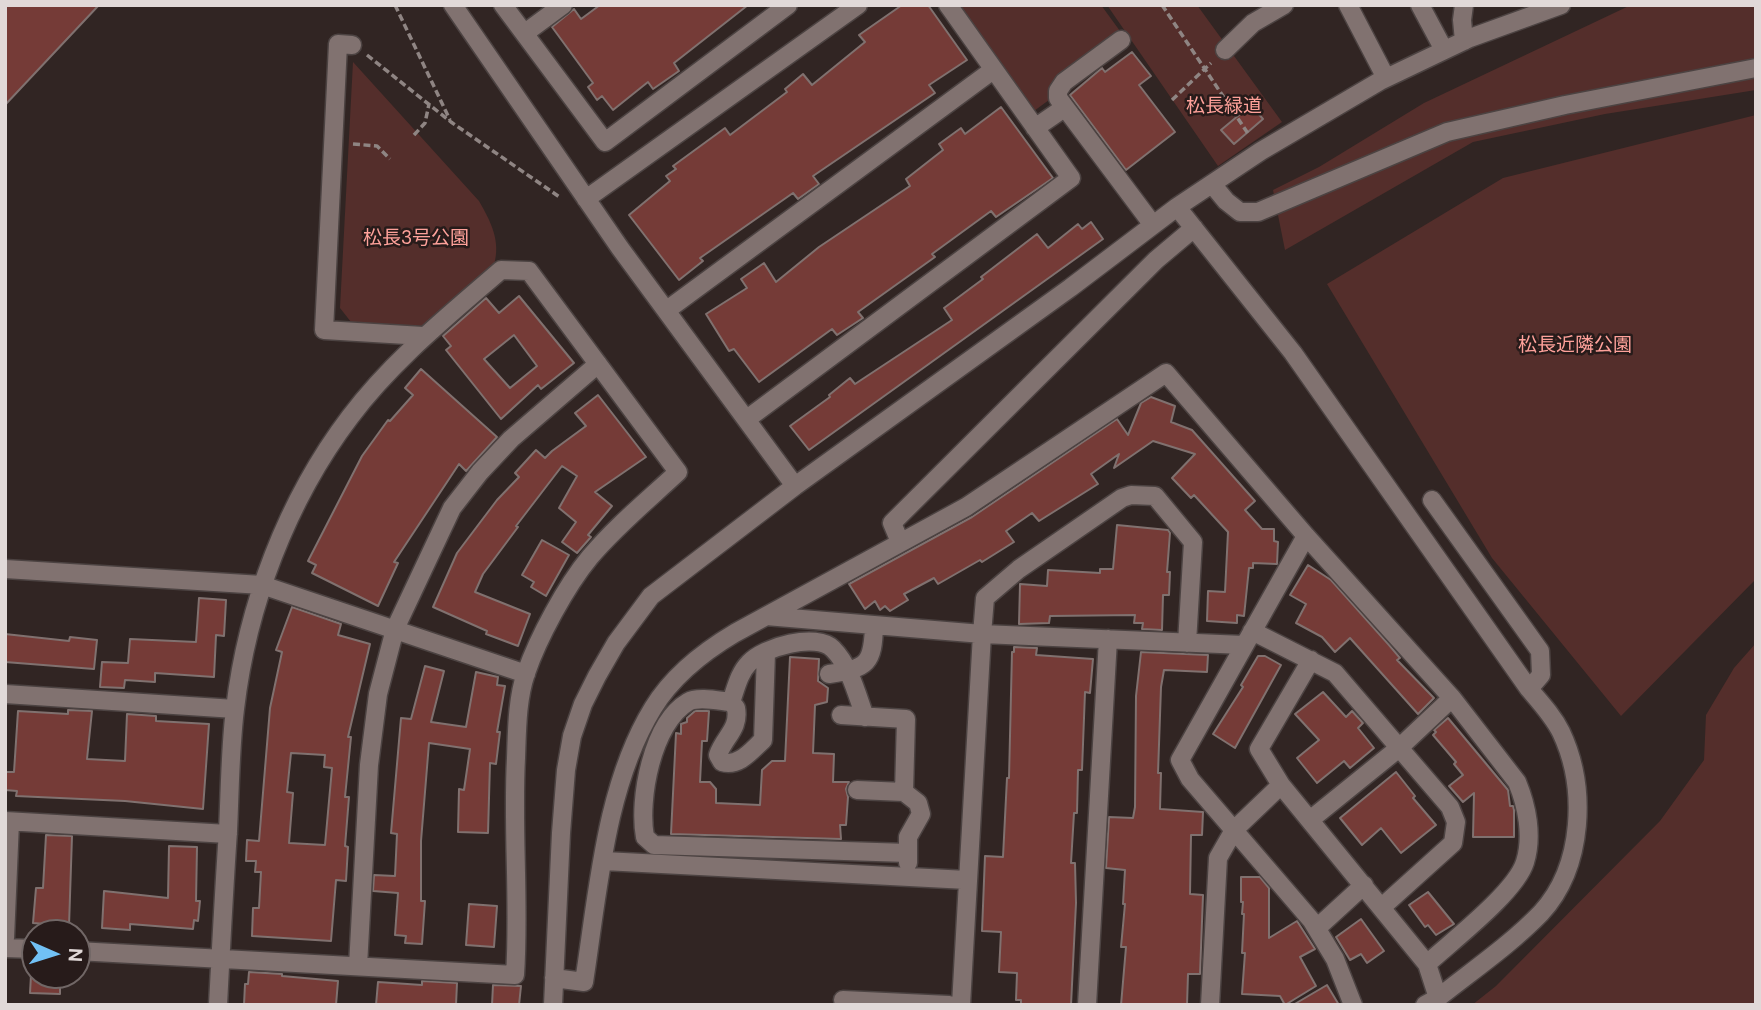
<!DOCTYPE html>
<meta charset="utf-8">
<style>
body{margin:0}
#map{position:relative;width:1761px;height:1010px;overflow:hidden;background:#312523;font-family:"DM Sans",sans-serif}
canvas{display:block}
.frame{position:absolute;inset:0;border:7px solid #e1d9d8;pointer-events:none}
.north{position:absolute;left:21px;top:919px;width:70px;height:70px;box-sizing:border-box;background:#271b1a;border:2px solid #716766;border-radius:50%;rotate:93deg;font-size:19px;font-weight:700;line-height:28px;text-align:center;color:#e1d9d8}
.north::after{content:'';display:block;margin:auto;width:24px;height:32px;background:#71c1f5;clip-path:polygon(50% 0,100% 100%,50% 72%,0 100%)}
</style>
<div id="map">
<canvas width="1761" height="1010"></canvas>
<div class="frame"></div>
<div class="north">N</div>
</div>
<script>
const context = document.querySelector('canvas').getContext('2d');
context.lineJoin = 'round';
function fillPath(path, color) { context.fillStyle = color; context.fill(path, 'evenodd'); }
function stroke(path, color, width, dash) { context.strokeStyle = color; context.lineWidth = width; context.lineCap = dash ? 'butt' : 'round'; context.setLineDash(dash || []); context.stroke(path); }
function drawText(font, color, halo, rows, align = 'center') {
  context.font = font + ' "DM Sans","Noto Sans JP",sans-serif'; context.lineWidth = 5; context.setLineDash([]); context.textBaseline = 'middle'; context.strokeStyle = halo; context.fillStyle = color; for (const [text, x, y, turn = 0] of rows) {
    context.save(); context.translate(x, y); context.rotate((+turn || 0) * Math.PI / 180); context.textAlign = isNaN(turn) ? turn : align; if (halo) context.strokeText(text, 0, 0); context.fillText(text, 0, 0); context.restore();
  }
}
fillPath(new Path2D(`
 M959,5H1101L1128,42L1034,111Z
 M1107,5H1197L1282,122L1218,166Z
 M1631,5H1756V90L1605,114L1473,142L1285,250L1273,190L1319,167L1424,103Z
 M353,62L479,201C491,222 501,241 494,265L423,326L351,322L340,308Z
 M1756,115V579L1621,716L1492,558L1327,284L1503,178Z
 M1756,643V1005H1472L1496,986L1660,821L1704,760L1706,715L1734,668Z`), '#542e2b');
const building = new Path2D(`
 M5,5H99L5,105Z
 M600,5H748L674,63L679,71L653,89L648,82L613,110L602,96L597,100L588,87L593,83L552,27L574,9L581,19Z
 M902,5H928L967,60L929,85L935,93L813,176L819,184L798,199L793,193L700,258L703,261L679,280L629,215L670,181L666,176L676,169L673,166L725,128L730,135L787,92L785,89L803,74L812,85L865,42L859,35Z
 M1132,52L1151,76L1139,85L1175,132L1126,170L1070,95L1102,68L1105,72Z
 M1251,105L1263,119L1234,144L1221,130Z
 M1001,107L1053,178L996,217L991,211L932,254L935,257L858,312L863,318L837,335L832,329L759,382L734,349L729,351L706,314L747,288L741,279L764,263L776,282L819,247L910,186L906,179L943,150L939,144L961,128L965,134Z
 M1091,222L1103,239L809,450L790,426L830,397L829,395L850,378L855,384L952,320L944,308L983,279L981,277L1037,234L1048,248L1078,224L1082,229Z
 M519,296L574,363L541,389L538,385L501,419L446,350L451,346L443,336L486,298L499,313ZM514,335L537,366L510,388L484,359Z
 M421,369L497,437L466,471L459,464L394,562L398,563L378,606L312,573L316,565L308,561L362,456L388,420L390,421L413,395L405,388Z
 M598,395L646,457L595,492L612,506L588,535L591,537L577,553L562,542L576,522L559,508L577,476L562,466L516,526L518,527L483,574L475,592L530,614L518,646L486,634L487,631L433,607L457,553L497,500L519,477L515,473L536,450L545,458L552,451L586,426L575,413Z
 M1151,397L1175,406L1171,422L1192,430L1255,501L1245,510L1262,529H1274V541L1278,542L1277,564L1253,563V568H1249L1244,616L1237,615V623L1207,621L1208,591L1225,592L1228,532L1194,495L1191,498L1172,478L1195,454L1153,441L1114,468L1119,454L1091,474L1098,484L1039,521L1032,513L1006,531L1014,542L982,562L980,560L938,584L934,578L904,594L908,600L890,611L885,606L880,610L875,601L865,609L849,584L972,517L1117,419L1128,435L1141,403Z
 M1117,525L1168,530L1170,533L1167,572H1170L1169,595H1163L1162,630L1142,629L1143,623H1134L1135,615L1050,616L1049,623L1019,624L1020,584L1047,586L1048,570L1100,573V569H1113Z
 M542,540L569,555L546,596L531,587L534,582L522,575Z
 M1308,565L1331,580L1389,645L1400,658L1397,660L1434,698L1418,714L1350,638L1335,652L1322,637L1296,623L1306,604L1290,595Z
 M199,598L226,600L224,636L216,635L214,677L155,673V682L125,680L124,688L100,687L102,662L128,663L130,639L196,642Z
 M292,607L341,624L338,635L370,644L348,737H351L345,797H349L345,846L348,847L346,881L336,880L331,941L252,936L253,908H259L261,872H255L256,861H246L247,840L259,841L270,708L282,652L276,650ZM291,753L325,755L324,767L332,768L325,845L289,843L293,793L287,792Z
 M5,634L69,641L70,637L97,640L94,669L5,662Z
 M1014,647L1037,648L1036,655L1093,659L1090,693L1085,692L1082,770H1078L1077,813H1074L1071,863H1075L1076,903L1071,1005H1021V1000H1016L1017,973L999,972L1001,932L982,931L985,856L1003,857L1007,778H1009L1012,652H1014Z
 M1141,652L1208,655L1207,672L1164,670L1161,687L1158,773H1161L1160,809L1203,812L1202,835H1191L1190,894L1203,895L1200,974H1188L1187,1005H1121L1126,947H1121L1125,904H1123L1125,870L1106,868L1109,817L1133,818L1135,807L1136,696Z
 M1258,656H1265L1281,665L1235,748L1213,734L1243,687L1241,685Z
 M790,657L819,659L818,681L828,688L827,702L815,705L813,753L834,754L833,782H849L846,789L848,797L846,825H840L841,839L671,834L676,733L681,734V724L687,722V718L695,711H709L707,741H702L700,782H710L716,789V803L760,805L762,770L772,761H785Z
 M425,666L444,671L431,722L466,727L476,672L498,677L497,685L505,686L497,732H500L496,764L490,763L488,833L458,832L459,789L464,790L470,749L429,743L421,841V901H425L422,944L405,943L406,936L395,935L398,893L373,891L374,875L395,876L397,834L391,833L401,718L411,719Z
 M1323,692L1346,717L1352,711L1363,723L1358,728L1374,748L1350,768L1344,761L1317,783L1297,758L1319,740L1295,714Z
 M68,710L92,711L87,759L125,761L127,714L156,716V721L209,724L203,809L125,801L16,796L17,791L5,790V772H14L18,711L68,714Z
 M1448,718L1508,790L1510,806H1513L1514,810V837H1473L1474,793L1463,802L1449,786L1463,775L1454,764L1456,762L1433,735L1436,732L1434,730Z
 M1396,772L1415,796L1413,798L1436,825L1401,853L1381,828L1362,845L1340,818Z
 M46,835L72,836L69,926L33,923L36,888H43Z
 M169,846L197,847L196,901H200L198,921L194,920L193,929L130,924V930L102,928L104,891L168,898Z
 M1241,877H1260L1269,888V938L1297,921L1315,949L1300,957L1316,986L1285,1005L1280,996L1242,994L1245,953H1242L1244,914H1242L1243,902H1241Z
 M1428,892L1454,924L1436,935L1428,925L1425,927L1409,905Z
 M469,904L497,906L494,947L466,945Z
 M1361,919L1384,951L1367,963L1361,954L1350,960L1336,937Z
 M249,972L282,974V976L338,981L336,1005H244L245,984H248Z
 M31,975H60V994L30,993Z
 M422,981L457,983L456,1005H376L378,982L422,985Z
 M493,985L521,986L519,1005H492Z
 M1327,985L1339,1005H1293Z`);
fillPath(building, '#753b37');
stroke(building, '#80716f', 2);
const minor = new Path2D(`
 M453,5L620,248L795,486
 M503,5L605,142L788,5
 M1348,5L1386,78
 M1420,5L1444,50
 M1464,5L1462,20L1464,41
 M525,33L563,5
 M1121,40L1064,82L1058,91V98L1153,225
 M352,45L338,44L324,330L423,336
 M1225,50L1253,23L1284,5
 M1035,128L1064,108
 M1212,184L1226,201L1240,212H1258L1447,132L1565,105L1756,68
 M586,199L858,5
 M1177,207L1293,353L1529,689C1541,703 1553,716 1561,732C1587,787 1584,866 1541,913C1510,945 1473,970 1438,998L1425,1005
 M667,310L993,70
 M747,419L1071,178L948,5
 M1432,500L1540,651L1541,675L1529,689
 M1306,536L1180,760L1190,779L1312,921L1335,959L1353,1005
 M900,542L892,523L1156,260L1194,228
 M5,569L262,585L526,674
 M766,616L982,634L961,1005
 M1252,631L1335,673L1450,807L1456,822L1453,843L1382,907
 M1187,643L1193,542L1155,496L1131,495L1122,498L1019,569L985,598L982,634L1244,645
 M766,653L763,740C751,751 739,767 722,762L718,755C724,737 740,729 736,708L731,702C720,701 698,696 688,702C652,723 638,800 645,837L654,845L908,853
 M1311,660L1259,749L1281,785L1427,964L1438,998
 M829,674C868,668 873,664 874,625
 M5,694L235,709
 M731,702C736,688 739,673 749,663C763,647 817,632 833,649C850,666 857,695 865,717
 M841,715L906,719L904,792L918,803L921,814L908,837V863
 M857,790L904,792
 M1310,820L1399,748L1452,698
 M5,821L228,834
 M604,861L967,880
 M1317,928L1364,885
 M5,938L10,822
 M5,948L35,949
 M77,951L515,975C520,903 512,830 516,758C517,730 517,699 526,673C538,638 566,586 590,557C616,526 648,500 678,472L529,271L501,270C448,316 392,361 350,417C287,500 247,606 235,709C230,749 230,790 228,831C224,889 221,947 218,1005
 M358,966L369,765L378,694L395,629L452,508L480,472L511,439L598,364
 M554,978L584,982C598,893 605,786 653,708C673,675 703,652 735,633L966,507L1166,373L1306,536L1452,698L1517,782C1527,806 1533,836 1525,862C1516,892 1452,941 1427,964
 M843,1000L949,1005
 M553,1005L561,833L566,770L572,736L583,704L597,676L616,643L651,596L795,486L1070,288L1177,207L1261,151L1380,81L1470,38L1561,5
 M1087,1005L1108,639
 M1210,1005L1218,858L1234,830L1281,785`);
stroke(minor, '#4c4342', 21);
stroke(new Path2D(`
 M395,5L450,120
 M1162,5L1249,135
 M367,55L451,122L561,198
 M1172,100L1211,63
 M414,135L425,123L429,104
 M353,144L377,146L390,159`), '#8f8583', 3.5, [7, 3.5]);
stroke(minor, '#817270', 18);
drawText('19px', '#fea19a', '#271b1a', [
 ["松長緑道",1224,107],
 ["松長3号公園",416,239],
 ["松長近隣公園",1575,346]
]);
</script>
